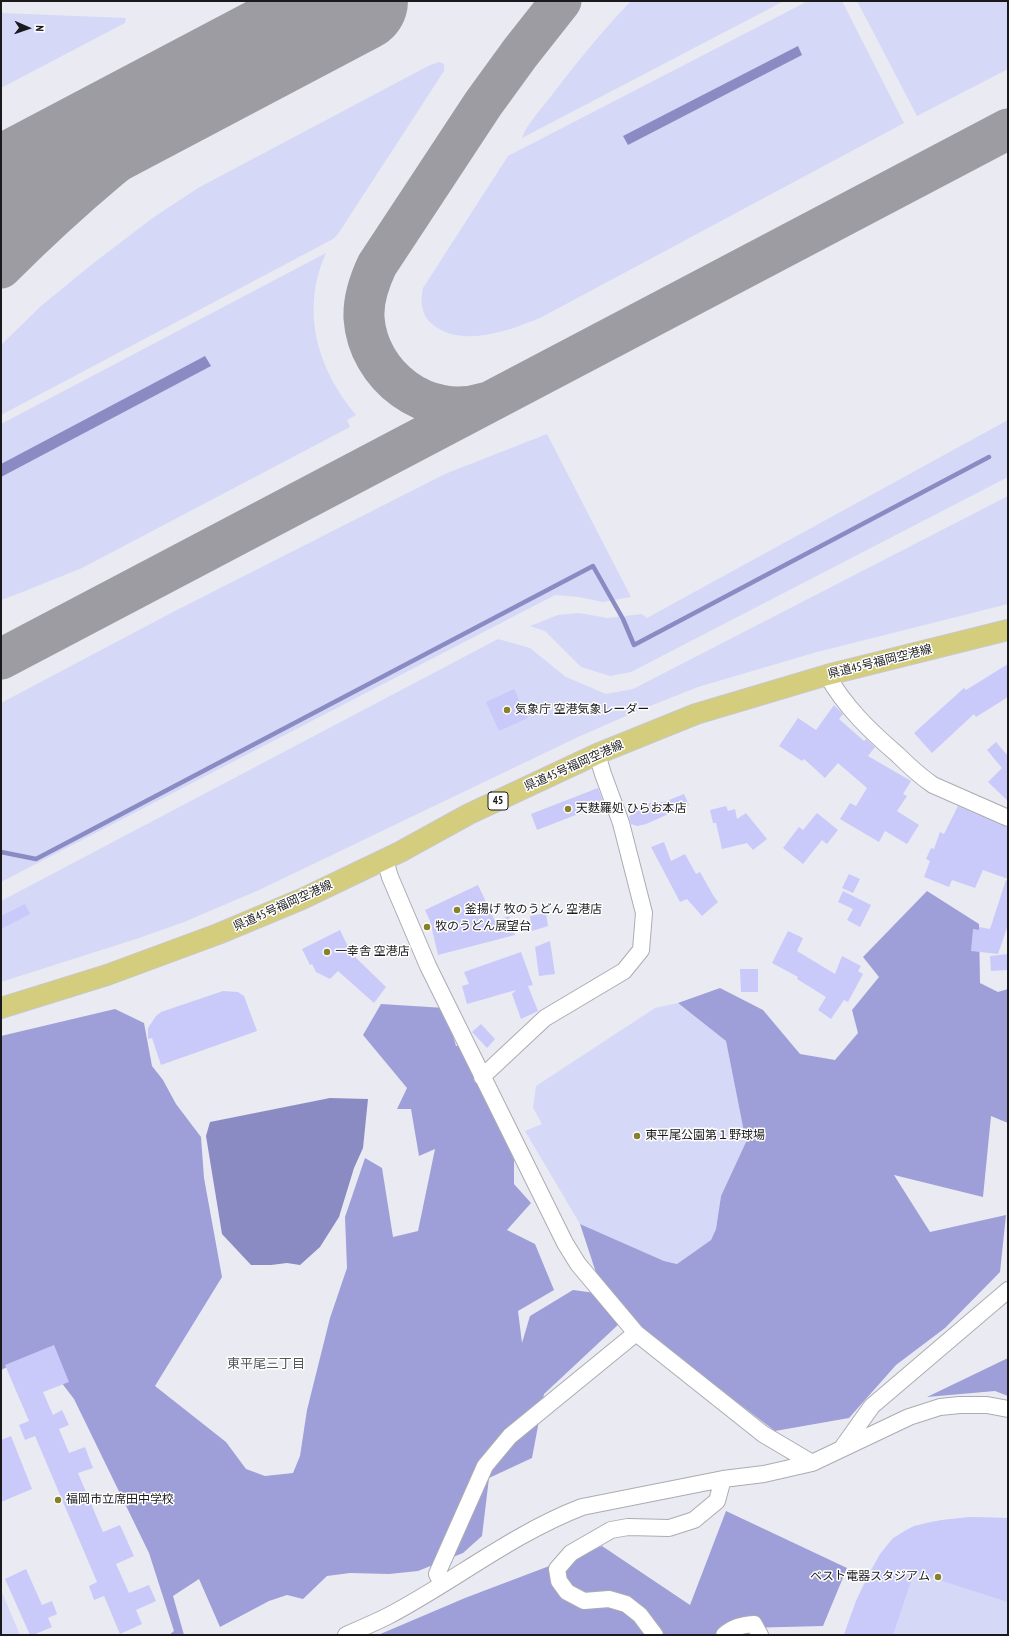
<!DOCTYPE html>
<meta charset="utf-8">
<style>
body{margin:0}
#map{position:relative;width:1009px;height:1636px;overflow:hidden;background:#eaeaf2;font-family:"PT Sans Narrow",sans-serif}
canvas{display:block}
.frame{position:absolute;inset:0;border:2px solid #1a1a1d;pointer-events:none}
.north{position:absolute;left:8px;top:8px;width:40px;height:40px;-webkit-text-stroke:3px #fff;paint-order:stroke;rotate:92deg;font-size:11px;font-weight:700;line-height:16px;text-align:center;color:#1a1a1d}
.north::after{content:'';display:block;margin:auto;width:14px;height:18px;background:#1a1a1d;clip-path:polygon(50% 0,100% 100%,50% 72%,0 100%)}
</style>
<div id="map">
<canvas width="1009" height="1636"></canvas>
<div class="frame"></div>
<div class="north">N</div>
</div>
<script>
const context = document.querySelector('canvas').getContext('2d');
context.lineJoin = 'round';
function fillPath(path, color) { context.fillStyle = color; context.fill(path, 'evenodd'); }
function stroke(path, color, width, dash) { context.strokeStyle = color; context.lineWidth = width; context.lineCap = dash ? 'butt' : 'round'; context.setLineDash(dash || []); context.stroke(path); }
function drawText(font, color, halo, rows, align = 'center') {
  context.font = font + ' "PT Sans Narrow","Noto Sans JP",sans-serif'; context.lineWidth = 3; context.setLineDash([]); context.textBaseline = 'middle'; context.strokeStyle = halo; context.fillStyle = color; for (const [text, x, y, turn = 0] of rows) {
    context.save(); context.translate(x, y); context.rotate((+turn || 0) * Math.PI / 180); context.textAlign = isNaN(turn) ? turn : align; if (halo) context.strokeText(text, 0, 0); context.fillText(text, 0, 0); context.restore();
  }
}
fillPath(new Path2D(`
 M631,1H784L522,138C527,124 539,112 548,100C574,66 601,32 631,1Z
 M808,1H842L904,123L540,318C510,330 461,349 432,324C421,315 420,301 423,288L508,156Z
 M857,1H1008V69L917,116Z
 M1,13L126,18L125,23L1,88Z
 M439,62L444,64V71L338,234L333,239L1,415V345L41,306L91,265L154,217L198,188L430,65Z
 M326,253C300,310 317,369 356,415L347,420L350,427L82,568L15,595L1,600V424Z
 M1008,420V477L631,672L610,676L581,667L545,631L530,626L558,615L579,613L608,618L642,614L647,618Z
 M547,434L631,597L603,602L579,597L555,595L1,882V703L173,612L445,474Z
 M1008,496V604L817,652L698,687L635,712L578,737L259,890L184,922L139,938L1,982V901L498,639L530,648L566,677L606,694L633,689Z
 M678,1003L726,1041L746,1142L721,1196L716,1229L711,1240L677,1264L664,1261L580,1224L525,1131L542,1124L533,1108L536,1086L655,1008Z
 M970,1517L1008,1518V1635H844C856,1600 877,1538 915,1526C933,1520 952,1519 970,1517Z
 M1,1590L20,1635H1Z`), '#d6d8f8');
fillPath(new Path2D(`
 M927,891L979,924L980,983L998,992L1008,989V1123L991,1116L983,1197L894,1175L930,1232L1006,1215L1000,1272L945,1328L896,1365L849,1418L775,1431L667,1349L620,1323L544,1394L532,1458L489,1478L482,1536L463,1553L418,1571L389,1574L350,1573L327,1576L303,1599L287,1595L269,1601L220,1627L199,1579L173,1596L184,1635H169L174,1631L149,1553L74,1399L38,1352L1,1370V1036L115,1009L144,1023L152,1066L163,1080L176,1104L201,1137L204,1178L222,1277L155,1386L226,1442L246,1469L265,1476L293,1473L300,1456L307,1410L330,1318L347,1268L345,1217L365,1158L382,1168L393,1237L418,1231L435,1149L419,1156L411,1109H397L407,1088L363,1035L381,1004L445,1008L456,1046H472L514,1137V1184L531,1203L507,1230L535,1244L554,1290L518,1311L522,1343L530,1316L573,1290L603,1294L580,1224L664,1261L677,1264L711,1240L716,1229L721,1196L746,1142L726,1041L678,1003L720,988L763,1010L800,1054L835,1060L858,1033L852,1010L879,977L863,957Z
 M1008,1358V1396L995,1391L927,1397Z
 M726,1511L847,1568L823,1626L744,1628V1635H378L465,1598L602,1546L690,1605Z`), '#9e9fd8');
fillPath(new Path2D(`
 M798,46L802,55L628,145L623,136Z
 M205,356L211,366L1,477V464Z
 M330,1098L368,1099L363,1148L354,1168L339,1217L320,1247L300,1265L287,1263L271,1265H251L222,1234L206,1136L210,1122Z`), '#8a8bc3');
stroke(new Path2D(`
 M1,852L36,859L593,566L623,619L634,645L989,457`), '#8a8bc3', 4.5);
stroke(new Path2D(`
 M1,183L57,159
 M1,268C67,202 139,140 217,87C250,64 284,43 319,21
 M484,403C427,421 368,376 364,318C363,299 369,282 377,265L483,104L520,53L561,1
 M1,659L1008,129`), '#9c9ca2', 41);
stroke(new Path2D(`
 M1,189L357,1`), '#9c9ca2', 102);
fillPath(new Path2D(`
 M1008,664V697L976,717L974,714L932,753L914,733L964,688L966,690Z
 M514,689L528,718L499,731L486,702Z
 M834,705L843,714L839,719L864,741L866,739L875,747L868,756L911,781L903,794L907,796L897,811L919,825L907,844L885,831L879,842L840,819L850,803L856,806L867,788L838,763L825,778L804,759L802,761L779,746L798,718L816,730Z
 M996,742L1008,756V801L988,782L1002,768L987,750Z
 M598,788L604,804L537,830L531,814Z
 M684,794L689,805L646,824L637,826L631,824L629,817L638,807L647,803L664,802Z
 M726,806L728,811L735,809L737,819L746,813L767,839L753,850L747,843L722,849L716,823H713L710,810Z
 M958,806L1008,827V879L983,870L975,888L952,880L949,887L924,877L930,861L926,859L931,848L934,849L940,832L944,834Z
 M817,813L838,830L827,844L822,840L803,864L783,848L799,827L803,830Z
 M664,842L671,861L685,854L696,874L700,872L713,895L718,902L702,916L687,899L680,902L651,847Z
 M849,874L860,879L853,893L842,888Z
 M1006,880L1008,881V925L998,954L971,951L973,929L979,930V927L990,929Z
 M478,885L495,921L509,916L515,935L438,955L430,921L425,910Z
 M843,891L871,905L860,927L847,920L853,909L838,902Z
 M25,904L30,914L1,929V916Z
 M546,913L548,926L532,931L530,916Z
 M340,930L351,953L386,987L374,1003L338,971L330,979L316,972L312,964L310,965L302,949Z
 M788,931L803,938L797,951L835,974L842,956L861,966L858,971L863,974L848,1002L844,1000L831,1019L818,1010L826,997L797,979L798,977L772,963Z
 M550,941L555,974L539,976L535,947Z
 M521,952L533,985L528,986L538,1011L521,1019L512,994L516,990L467,1004L462,986L469,984L464,972Z
 M1008,954V970L991,971L990,956Z
 M740,969H758V992H741Z
 M223,991L238,992L244,996L257,1031L161,1065L152,1038L148,1039V1028L156,1016L161,1012Z
 M481,1024L495,1039L487,1048L472,1032Z
 M54,1345L69,1382L43,1392L53,1415L62,1410L69,1425L59,1429L69,1453L85,1447L93,1468L78,1473L103,1532L120,1525L134,1556L116,1564L129,1593L149,1585L156,1601L136,1610L142,1624L120,1634L104,1596L94,1600L89,1586L97,1582L35,1436L25,1440L19,1425L29,1421L5,1365Z
 M11,1436L32,1489L1,1502V1440Z
 M970,1517L1008,1518V1602L914,1572L893,1635H844L856,1601L880,1554L893,1538L914,1526L942,1520Z
 M26,1569L42,1605L52,1601L57,1614L48,1618L52,1627L33,1635H30L5,1579Z`), '#c9cafa');
const minor = new Path2D(`
 M827,675C845,707 870,731 898,755C909,766 920,776 933,785L1008,818
 M385,860L390,877L428,966L565,1243L578,1264L636,1333L763,1434L812,1463
 M482,1077L545,1018L624,971L641,950L644,913L621,823L603,774L597,754
 M842,1448L872,1406L1008,1290
 M442,1584L437,1574L485,1466L510,1436L636,1333
 M346,1635C360,1629 374,1623 388,1616C453,1582 512,1534 582,1507L723,1479L764,1474L812,1463L909,1417L940,1407L960,1405H987L1008,1409
 M655,1635L640,1615L626,1604L609,1599L584,1601L567,1592L559,1581L557,1569L571,1553L611,1530L628,1527L669,1528L694,1520L717,1501L723,1479
 M724,1635C733,1627 742,1625 754,1624L760,1635`);
const major = new Path2D(`
 M1,1008L107,975L218,934L302,899L400,852L469,814L597,754L696,714L827,675L1008,630`);
stroke(minor, '#abacb3', 18);
stroke(major, '#c8c8c9', 22);
stroke(minor, '#fff', 16);
stroke(major, '#d3cd7d', 20);
for (const [x, y, r, color] of [
 [507,710,4,"#878129"],
 [568,809,4,"#878129"],
 [457,910,4,"#878129"],
 [427,927,4,"#878129"],
 [327,952,4,"#878129"],
 [637,1136,4,"#878129"],
 [58,1500,4,"#878129"],
 [938,1577,4,"#878129"]
]) { const dot = new Path2D(); dot.arc(x, y, r, 0, 2 * Math.PI); context.fillStyle = color; context.fill(dot); stroke(dot, '#fff', 1.5); }
for (const [x, y, w] of [
 [498,801,20]
]) { const box = new Path2D(); box.roundRect(x - w / 2, y - 9, w, 18, 3); context.fillStyle = '#fff'; context.fill(box); stroke(box, '#1a1a1d', 1); }
drawText('bold 11px', '#1a1a1d', null, [
 ["45",498,801]
]);
drawText('12px', '#1a1a1d', '#fff', [
 ["県道45号福岡空港線",880,662,-14],
 ["県道45号福岡空港線",574,766,-24],
 ["県道45号福岡空港線",283,906,-24]
]);
drawText('12px', '#1a1a1d', '#fff', [
 ["気象庁 空港気象レーダー",515,710],
 ["天麩羅処 ひらお本店",576,809],
 ["釜揚げ 牧のうどん 空港店",465,910],
 ["牧のうどん展望台",435,927],
 ["一幸舎 空港店",335,952],
 ["東平尾公園第１野球場",645,1136],
 ["福岡市立席田中学校",66,1500],
 ["ベスト電器スタジアム",930,1577,"right"]
], 'left');
drawText('13px', '#55565c', '#fff', [
 ["東平尾三丁目",266,1364]
]);
</script>
